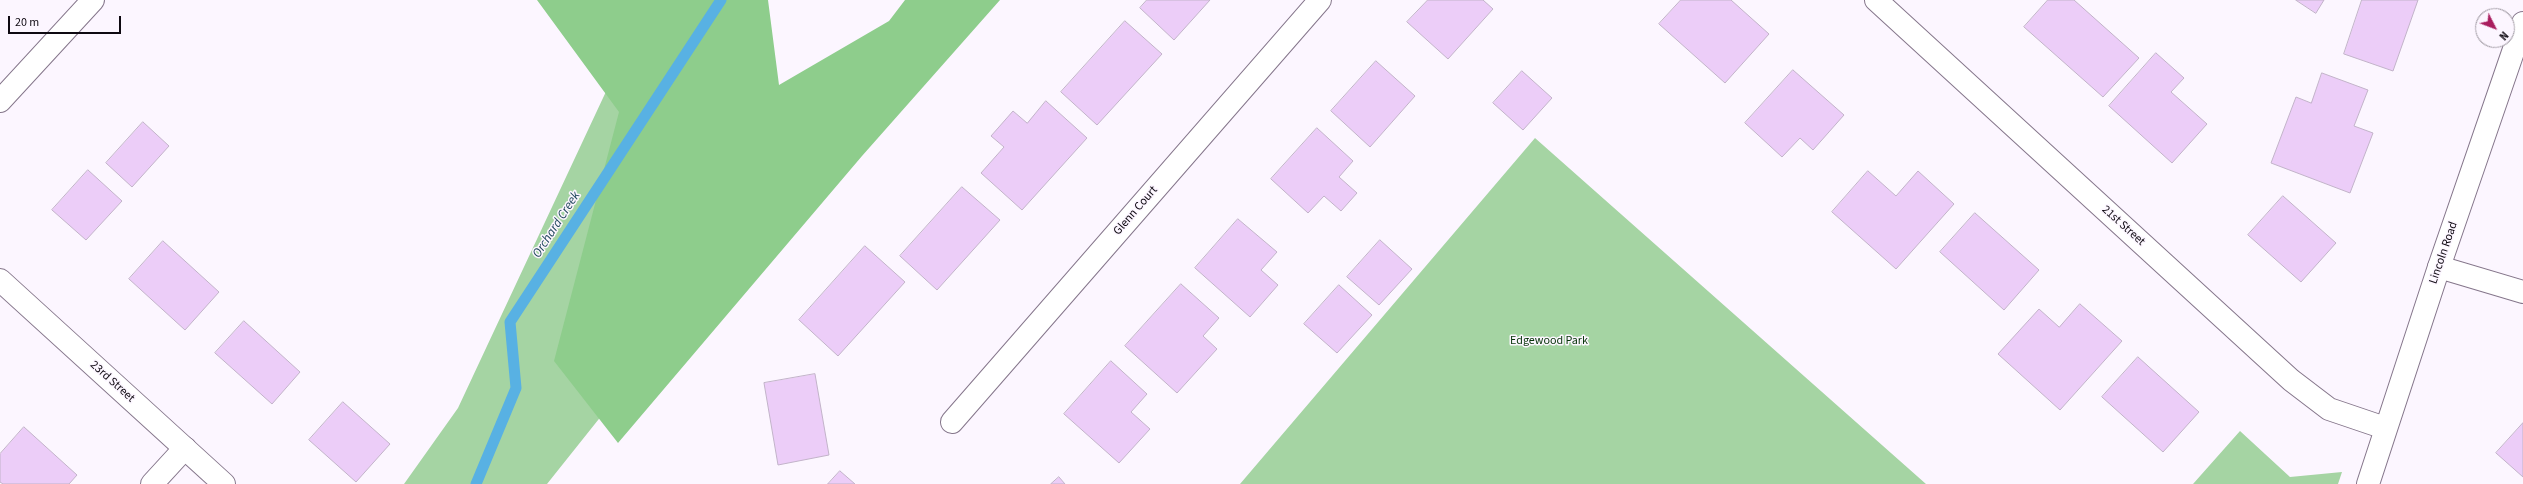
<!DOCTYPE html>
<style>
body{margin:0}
#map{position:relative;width:2523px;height:484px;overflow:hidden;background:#fcf6ff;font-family:"Source Sans 3",sans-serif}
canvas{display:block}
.north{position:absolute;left:2475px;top:8px;width:40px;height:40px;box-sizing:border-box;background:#fcf6ff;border:1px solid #9d97a0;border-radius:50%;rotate:132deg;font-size:11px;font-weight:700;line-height:16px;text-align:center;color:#0e0911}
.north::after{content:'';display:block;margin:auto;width:14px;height:18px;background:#a91d5e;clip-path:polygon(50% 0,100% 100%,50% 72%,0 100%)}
.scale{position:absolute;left:8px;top:16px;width:113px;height:18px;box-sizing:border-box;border:2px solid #0e0911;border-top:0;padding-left:5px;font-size:12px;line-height:14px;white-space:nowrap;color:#0e0911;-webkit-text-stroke:3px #fcf6ff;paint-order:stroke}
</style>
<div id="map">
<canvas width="2523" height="484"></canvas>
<div class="north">N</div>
<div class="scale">20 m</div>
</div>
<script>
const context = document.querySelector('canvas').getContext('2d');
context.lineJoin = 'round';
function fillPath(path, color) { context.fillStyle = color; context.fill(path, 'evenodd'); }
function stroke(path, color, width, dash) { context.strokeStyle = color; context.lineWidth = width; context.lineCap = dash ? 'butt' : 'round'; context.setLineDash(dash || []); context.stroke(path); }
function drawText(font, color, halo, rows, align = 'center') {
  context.font = font + ' "Source Sans 3",sans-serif'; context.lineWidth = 3; context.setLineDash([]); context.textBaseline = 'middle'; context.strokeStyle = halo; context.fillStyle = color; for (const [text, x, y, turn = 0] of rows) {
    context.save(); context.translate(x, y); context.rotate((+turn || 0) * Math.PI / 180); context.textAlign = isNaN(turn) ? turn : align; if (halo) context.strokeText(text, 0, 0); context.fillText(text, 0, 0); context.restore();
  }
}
fillPath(new Path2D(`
 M639,21L618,395L547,484H404L458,408Z
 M1535,138L1926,484H1240Z
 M2240,431L2290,477L2342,472L2338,484H2193Z`), '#a5d4a3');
fillPath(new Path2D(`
 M537,0H768L779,85L889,21L905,0H1000L862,156L618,443L554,361L619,112Z`), '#8ecd8c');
stroke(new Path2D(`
 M476,484L516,388L510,322L721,0`), '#58b1e3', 11);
const building = new Path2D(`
 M1147,0H1210L1174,40L1140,8Z
 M1428,0H1483L1493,9L1448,59L1407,22Z
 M1681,0H1731L1769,34L1725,83L1659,24Z
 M2048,0H2074L2139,58L2103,97L2024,27Z
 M2296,0H2324L2316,13Z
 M2362,0H2418L2393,71L2344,54Z
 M1125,21L1162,54L1097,125L1061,92Z
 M2156,53L2184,78L2171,92L2207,124L2172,163L2109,106Z
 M1376,61L1415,96L1370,147L1331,111Z
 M1793,70L1844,115L1813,150L1800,138L1782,157L1745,123Z
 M1522,71L1552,98L1523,130L1493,103Z
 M2322,73L2368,90L2354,126L2373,133L2350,193L2271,163L2296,97L2311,103Z
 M1046,101L1087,138L1022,210L981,173L1004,147L991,136L1013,111L1027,123Z
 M143,122L169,146L132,187L106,163Z
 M1317,128L1353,161L1339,177L1357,193L1341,211L1324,196L1308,213L1271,179Z
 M88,170L122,201L86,240L52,210Z
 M1868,171L1896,196L1918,171L1954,204L1896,269L1832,212Z
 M962,187L1000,220L937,290L900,256Z
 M2283,196L2336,243L2301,282L2248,235Z
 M1975,213L2039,270L2004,310L1940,252Z
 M1238,219L1277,252L1261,270L1278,285L1250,317L1195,268Z
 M1380,240L1412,269L1379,305L1347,277Z
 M163,241L219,292L185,330L129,279Z
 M865,246L905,282L838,356L799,320Z
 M1181,284L1219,318L1203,336L1217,349L1177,393L1125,346Z
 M1339,285L1372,315L1337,353L1304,324Z
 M2080,304L2122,341L2060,410L1998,354L2039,309L2059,327Z
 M244,321L300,372L272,404L215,353Z
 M2138,357L2199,412L2163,452L2102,397Z
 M1111,361L1147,394L1131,412L1150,429L1119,463L1064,414Z
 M815,374L829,455L778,465L764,383Z
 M343,402L390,444L356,482L309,440Z
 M2523,423V477L2496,453Z
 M24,427L77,475L69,484H3L0,482V454Z
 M840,471L855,484H828Z
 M1059,477L1065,484H1051Z`);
fillPath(building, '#eccdf8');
stroke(building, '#c2b3c9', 1);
const minor = new Path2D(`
 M1876,0L2291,380L2329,409L2385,428
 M0,101L93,0
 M2439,267L2523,292
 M952,422L1320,0
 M152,484L185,448`);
const tertiary = new Path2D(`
 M0,280L224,484
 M2368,484L2439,267L2523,23`);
stroke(minor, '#85768b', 24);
stroke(tertiary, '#85768b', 24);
stroke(minor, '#fff', 22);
stroke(tertiary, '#fff', 22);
drawText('12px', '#0e0911', '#fcf6ff', [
 ["Glenn Court",1136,211,-49],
 ["21st Street",2123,226,42],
 ["Lincoln Road",2444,253,-71],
 ["23rd Street",112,382,42]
]);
drawText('12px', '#053308', '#fcf6ff', [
 ["Edgewood Park",1549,341]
]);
drawText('italic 13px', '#22485e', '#fcf6ff', [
 ["Orchard Creek",557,225,-57]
]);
</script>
